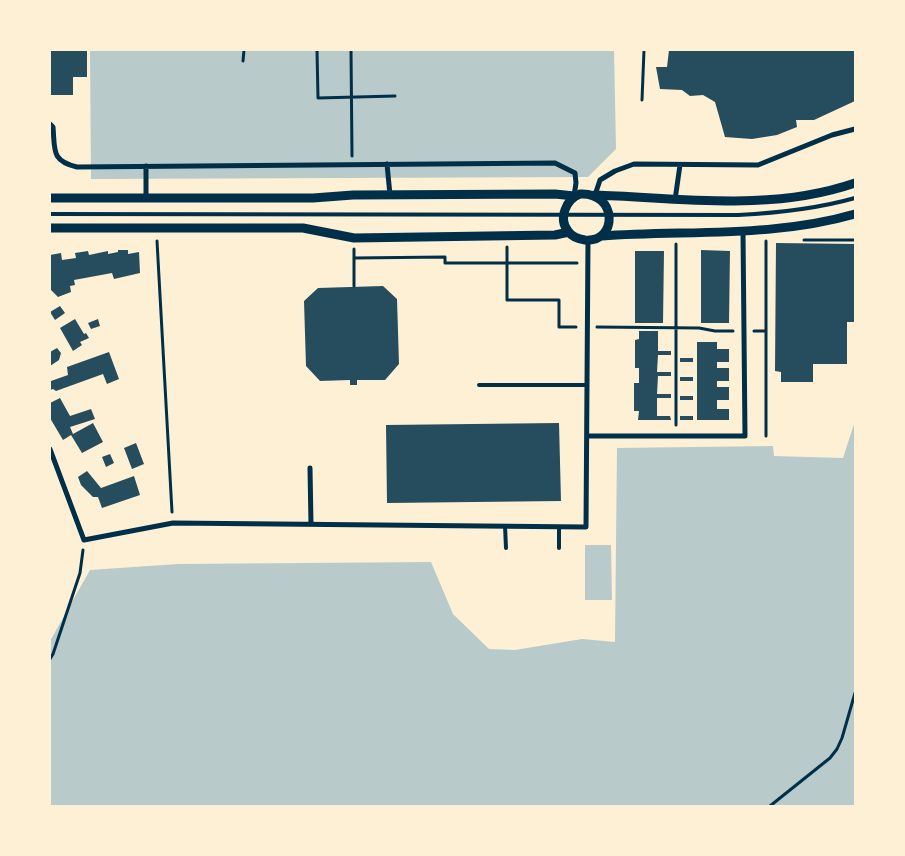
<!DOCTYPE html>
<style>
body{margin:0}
#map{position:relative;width:905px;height:856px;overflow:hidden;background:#fdf0d5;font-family:Montserrat,sans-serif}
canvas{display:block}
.frame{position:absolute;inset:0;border:51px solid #fdf0d5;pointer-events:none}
</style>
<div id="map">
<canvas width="905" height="856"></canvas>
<div class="frame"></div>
</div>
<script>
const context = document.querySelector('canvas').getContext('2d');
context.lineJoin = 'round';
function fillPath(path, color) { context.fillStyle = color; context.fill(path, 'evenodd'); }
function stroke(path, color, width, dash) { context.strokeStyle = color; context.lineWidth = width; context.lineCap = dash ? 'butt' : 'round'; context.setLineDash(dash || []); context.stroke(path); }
fillPath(new Path2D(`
 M90,50H614L616,149L588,177L91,179Z
 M855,421V806H50V641L90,570L178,564L431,562L453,614L489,649L515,650L582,639L615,642L617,448L773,446L774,456L843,458Z
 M611,545L612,600H585V545Z`), '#b9caca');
fillPath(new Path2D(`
 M50,50H87V77H73V95H50Z
 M669,50H855V101L814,120H796L797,127L777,135L752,139L725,137L715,102L703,95L690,96L682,90L660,89L656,67H667Z
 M776,243L855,244V322H847V364H813V382H781V372L775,371Z
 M118,250H128V254L139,252L140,273L114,279L112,273L74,280L75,285L70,286L71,292L58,297L50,289V255L61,253L62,260L76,258L75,253L88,251L89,255L108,251V254L118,252Z
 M701,250L730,251L729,323H701Z
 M635,251H664L663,323H635Z
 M383,286L397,299L399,364L385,380H357V385H350V380L320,381L306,366L304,301L318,288Z
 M60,306L65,313L55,320L50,312Z
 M75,319L84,334L86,333L89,338L80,342L82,345L73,351L60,328Z
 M98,319L100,326L91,329L88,323Z
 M639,331H658V351H671V355H658L657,372H671V376H658L657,394H671V398H657V416H670L671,420H638L639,411H634V383H639V368H635V340L639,339Z
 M697,342H717V349H729V362H717V368H729V381H717V387H729V400H717V409H729V420H697Z
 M57,348L61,353L59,360L50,366V352Z
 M109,352L119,379L107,384L103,374L56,391L53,389L50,390V379L51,381L68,375L67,367Z
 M680,358H693V362H680Z
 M680,377H693V381H680Z
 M680,396H693V400H680Z
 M60,398L70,416L91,409L95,419L70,427L73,434L93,423L103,442L82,453L71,435L63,440L50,418V403Z
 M680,416H693V420H680Z
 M559,423L561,501L387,503L386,425Z
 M136,443L144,464L132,469L124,448Z
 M110,454L114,463L106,467L102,457Z
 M87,471L101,488L134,476L140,495L102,508L98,497H93L81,485L78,477Z`), '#264d5e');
stroke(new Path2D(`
 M317,50L318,98L395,96
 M351,50L352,156
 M243,61L244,50
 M642,100L644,50
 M804,240H855
 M157,241L172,512
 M507,247V300H559V327H576
 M354,249V286
 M354,258L445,257V263H577
 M597,327L699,328L715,331H733
 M754,331H766
 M676,425V244
 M766,436V241
 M50,659L53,654L80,573L83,550
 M770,806L830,758L837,749L842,738L855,693`), '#003049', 3);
stroke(new Path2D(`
 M50,214L738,215C778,213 816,209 855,198
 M479,385H587
 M505,526L506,548
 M559,548V527`), '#003049', 4);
stroke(new Path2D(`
 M50,124L53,127C55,150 51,161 77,167L555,163L575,173L576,183L574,196
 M387,164L390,195
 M146,166V198
 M595,195L600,180L615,171L634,164L758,165L832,135L855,129
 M675,200L680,165
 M587,436H745L743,232
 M50,449L84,540L173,523L586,527L588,240
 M310,468L311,524`), '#003049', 5);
stroke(new Path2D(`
 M580,194C618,192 618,243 585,240C578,239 572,237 568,231C558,219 566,199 580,194Z
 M595,195C682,198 771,212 855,183
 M50,198H313L353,195L555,194L574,196
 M50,228H303L354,238L555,235L569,232
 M602,236C687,230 772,238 855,214`), '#003049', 9);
</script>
